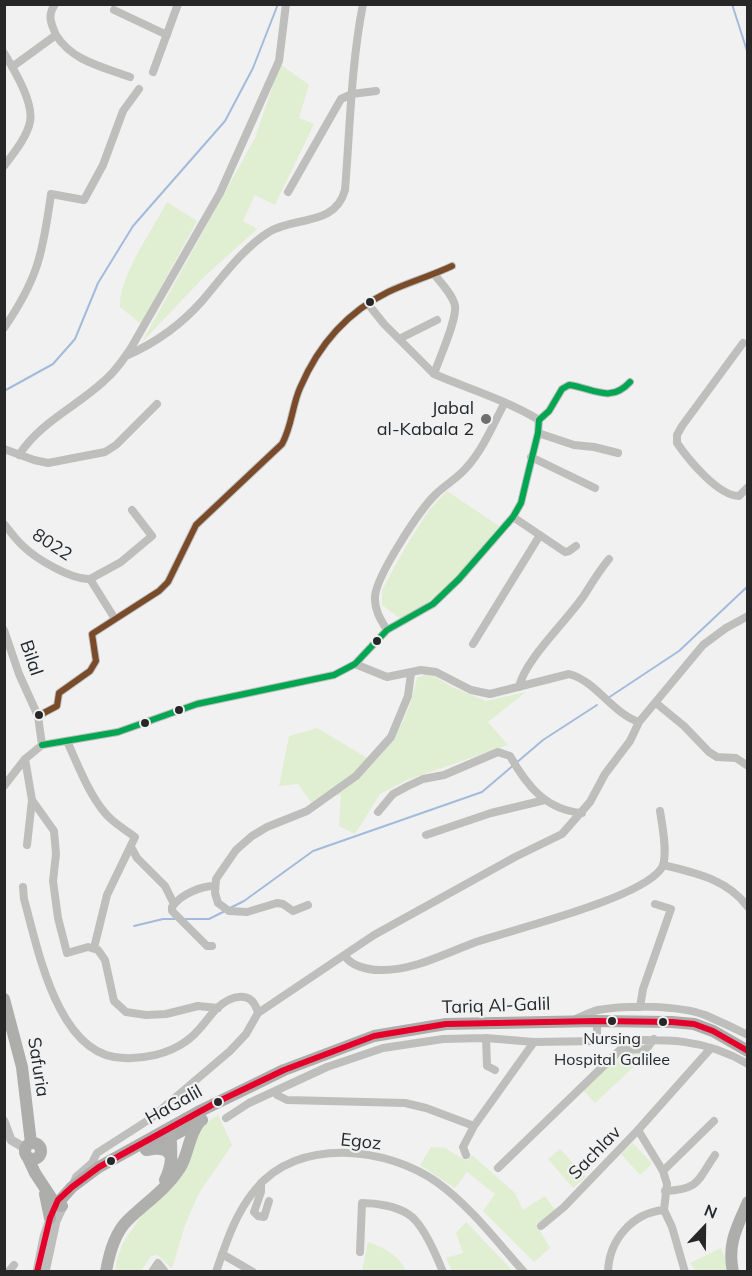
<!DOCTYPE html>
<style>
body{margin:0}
#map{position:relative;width:752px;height:1276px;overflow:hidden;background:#f1f1f1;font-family:Mulish,sans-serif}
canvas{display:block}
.frame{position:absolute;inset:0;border:6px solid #272728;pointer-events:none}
.north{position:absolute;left:674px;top:1198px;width:60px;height:60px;-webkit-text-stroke:4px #f0f1f2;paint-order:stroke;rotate:22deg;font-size:16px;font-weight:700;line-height:24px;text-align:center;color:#272728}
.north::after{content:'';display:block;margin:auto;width:21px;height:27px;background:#272728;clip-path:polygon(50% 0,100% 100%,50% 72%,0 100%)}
</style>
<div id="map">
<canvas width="752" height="1276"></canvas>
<div class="frame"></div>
<div class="north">N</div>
</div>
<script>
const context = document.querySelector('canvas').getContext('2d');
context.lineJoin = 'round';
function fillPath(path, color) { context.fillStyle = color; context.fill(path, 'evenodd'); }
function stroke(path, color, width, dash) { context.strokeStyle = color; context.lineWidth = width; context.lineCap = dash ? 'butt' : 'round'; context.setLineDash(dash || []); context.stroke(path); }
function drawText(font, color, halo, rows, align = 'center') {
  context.font = font + ' Mulish,sans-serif'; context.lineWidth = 4.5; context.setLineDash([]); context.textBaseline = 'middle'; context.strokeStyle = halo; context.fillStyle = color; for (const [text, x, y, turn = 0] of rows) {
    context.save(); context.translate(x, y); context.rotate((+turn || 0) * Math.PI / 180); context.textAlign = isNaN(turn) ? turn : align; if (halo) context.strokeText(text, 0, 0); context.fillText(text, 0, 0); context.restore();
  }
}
fillPath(new Path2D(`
 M280,64L309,85L299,118L314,124L275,205L255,195L243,221L257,229L204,277L142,342L255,138Z
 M167,202L197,221L141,324L120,307C118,278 153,229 167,202Z
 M447,491L499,526L459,573L431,600L401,619L382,605V590L405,548L429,510Z
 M429,673L452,687L486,701L526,692L488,722L508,745L407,780L380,794L355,834L339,826L341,794L312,803L298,784L279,786L289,736L317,728L374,762C400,732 408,717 417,678Z
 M626,1047L654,1048L595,1103L583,1090Z
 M218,1115L232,1145L199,1193L185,1225L172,1269L158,1255L151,1256L141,1271L115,1272L117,1259L123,1243L144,1212L165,1187L197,1129Z
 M633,1143L652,1164L640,1175L621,1154Z
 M431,1147L445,1148L466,1161L472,1155L515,1193L523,1210L545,1196L556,1211L536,1224L550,1248L534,1262L483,1211L495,1194L467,1172L455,1188L420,1165Z
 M560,1149L586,1177L573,1188L548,1159Z
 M466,1222L513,1271H452L446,1258L463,1253L456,1233Z
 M368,1242C384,1248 399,1255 406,1271H362Z
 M721,1248L730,1271H696L690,1263Z`), '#e0eed1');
stroke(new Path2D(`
 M732,4L748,54
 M4,391L53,364L75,339L98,283L133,226L225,121L253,68L278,4
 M608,698L679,651L748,586
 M230,908L244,901L313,851L482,792L543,740L597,705
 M184,919H209L225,911
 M134,926L163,919H176`), '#a3bbdb', 2);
stroke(new Path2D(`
 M114,10L167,35
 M56,35C72,61 103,67 130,77
 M4,53C14,70 34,102 30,122C27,137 13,154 4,166
 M12,67L56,35C51,23 47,16 55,4
 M153,72L178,4
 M288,192L341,99L352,94L376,91
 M368,304L384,324L434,374C439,359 457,320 455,306C453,295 441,283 434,274
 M4,328C38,279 43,252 51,194L84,200L103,165L123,111L139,89
 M399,339L437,320
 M743,343L682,426L677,435V443C688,459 718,496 739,496L748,487
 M128,355C157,342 180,326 202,301C220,280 244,247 269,232C294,216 335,227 345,190C350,129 351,65 363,4
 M434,374C469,389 506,400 539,420
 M538,433L574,445L594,447L618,453
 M4,449L34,460L48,463L105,452L116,445L157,404
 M19,455C39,423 76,407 104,381C115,372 123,360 131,348L220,193L279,61L286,4
 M531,457L595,488
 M513,517L565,552L569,551L576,546
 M4,524C10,531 16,540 23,546C36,559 72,580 90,579L121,562L152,536L132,510
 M90,579L115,619
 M4,630L19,674L38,716L42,745L25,759L4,786
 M387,630C380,619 374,609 375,596C377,575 420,509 436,494C446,484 458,478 467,467C483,449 493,425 504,404
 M473,644L540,535
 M355,664L387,677L421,670L436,672L471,690L490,694L569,674C596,681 612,713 639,722
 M519,687C525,659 568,620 585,594C593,581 599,571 609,559
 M656,703L684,726L709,752L717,757L736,758L748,766
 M38,716L57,706L59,693L90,671L96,661L92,634L159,591L168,582L196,525L282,444C292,426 292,406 300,388C318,346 347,312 388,292C409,282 431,276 452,266
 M67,741C78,765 92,803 112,820C119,826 128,832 135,837L107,895L94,948
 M42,745L118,732L197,704L334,675L355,664L387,630L433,604L459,579L513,517L521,503L526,482L538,433L539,420L549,411L562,389L569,385C593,388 610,404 630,382
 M25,759L32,800L27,845
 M32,800L54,831L56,854L53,881L58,918L67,953L88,947L98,950L105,960L114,1001L126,1012L146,1015L166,1014L198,1006L218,1008
 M378,812L393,794L408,786L423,779L444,775L498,752L510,756C527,786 546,810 582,813
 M426,835L491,813L545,800
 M131,847L137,858L165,886L174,904
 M663,865C696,873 727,879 748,907
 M23,887L24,899C38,949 58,1058 124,1058C144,1059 168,1054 185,1042C198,1034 206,1020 216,1009C231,995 252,989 258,1013L246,1034L230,1051L150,1119L97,1153L92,1163L76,1177L74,1182
 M308,905L293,911L283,904L277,903L247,912L229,911L218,903L215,893L216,879L236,850L252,836L267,827L307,811L356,776L391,737L408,696L411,673
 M212,946H207L172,911V907C181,894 201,886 215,886
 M344,955C351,966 367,970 380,970C413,971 446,953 476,942C515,929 639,899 661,869C669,858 662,824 660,811
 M640,1007L643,989L671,909L655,904
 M258,1013L374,935L515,857L562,834L590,802L605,774L630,741L639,722L703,645L726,628L748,616
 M576,1019C583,1016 590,1012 598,1010C626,1005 678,1005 705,1015C719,1021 734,1028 748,1035
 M597,1021V1041C653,1040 697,1034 748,1064
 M486,1038L487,1066L495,1070
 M275,1091L277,1095L287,1100L405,1103L426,1108L474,1126
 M226,1118L249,1103L327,1067L383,1048L443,1039L486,1038L534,1042L597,1041
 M638,1130L711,1048
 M466,1155L463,1147L474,1126L534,1042
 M498,1168L620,1050L646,1049L654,1039
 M663,1171L714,1121
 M261,1183V1192L254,1212L258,1216L264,1217L269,1201
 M665,1191C700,1189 697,1181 715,1155
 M541,1226L564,1207L638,1130L663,1171L667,1184L664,1210L672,1227L685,1272
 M360,1252L362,1203C376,1203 396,1206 408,1214C422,1222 437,1257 443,1272
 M222,1254L253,1272
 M8,1272L14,1265
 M152,1272L158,1263L165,1272
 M216,1272C226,1243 235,1214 255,1190C298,1136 388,1147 438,1183C471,1207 497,1242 524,1272
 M608,1272C609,1240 632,1213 664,1210`), '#bebebd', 8);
stroke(new Path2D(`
 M4,1121L11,1140L25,1148
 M37,1272L44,1237L52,1213
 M45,1272L56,1221L63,1206`), '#bebebd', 9);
stroke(new Path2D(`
 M4,999L22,1067L31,1143
 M25 1151a8 8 0 1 1 16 0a8 8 0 1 1-16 0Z
 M146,1150L202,1120
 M28,1158L35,1173L56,1205L62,1206
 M45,1194L50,1218
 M56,1205L72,1187L99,1167L198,1112L284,1070L374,1036L446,1024L597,1021L672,1022L694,1024L713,1031L748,1051
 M733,1272C727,1244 737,1227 748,1202`), '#adadac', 12);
stroke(new Path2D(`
 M147,1150C158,1148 170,1147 172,1161
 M165,1180C174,1162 171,1147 170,1128
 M106,1272C109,1254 114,1234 127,1221C145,1203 166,1190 180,1168C189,1153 188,1136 200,1121`), '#afafae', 12);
stroke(new Path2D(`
 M37,1272L50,1218L58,1200L72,1187L99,1167L219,1101L284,1070L374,1036L446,1024L597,1021L672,1022L694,1024L713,1031L748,1051`), '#e4002b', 6);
stroke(new Path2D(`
 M42,745L118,732L197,704L334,675L355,664L387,630L433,604L459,579L513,517L521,503L526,482L538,433L539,420L549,411L562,389L569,385C593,388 610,404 630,382`), '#00a651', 6);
stroke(new Path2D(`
 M38,716L57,706L59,693L90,671L96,661L92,634L159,591L168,582L196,525L282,444C292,426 292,406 300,388C318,346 347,312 388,292C409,282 431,276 452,266`), '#7a4b2a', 6);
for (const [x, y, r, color] of [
 [370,302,5,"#272728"],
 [486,419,6,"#6e6e6e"],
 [377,641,5,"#272728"],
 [179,710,5,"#272728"],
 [39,715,5,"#272728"],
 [145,723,5,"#272728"],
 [612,1021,5,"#272728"],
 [663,1022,5,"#272728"],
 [218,1102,5,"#272728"],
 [111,1161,5,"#272728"]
]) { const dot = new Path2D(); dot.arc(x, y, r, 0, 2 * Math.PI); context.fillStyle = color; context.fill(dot); stroke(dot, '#f0f1f2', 2); }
drawText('16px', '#272728', '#f0f1f2', [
 ["Nursing",612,1039],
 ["Hospital Galilee",612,1060]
]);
drawText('18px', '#272728', '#f0f1f2', [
 ["Jabal",474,409],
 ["al-Kabala 2",474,430]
], 'right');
drawText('18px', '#272728', '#f0f1f2', [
 ["8022",52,545,33],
 ["Bilal",31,658,71],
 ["Tariq Al-Galil",496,1006,-2],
 ["Safuria",38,1067,81],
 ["HaGalil",174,1105,-29],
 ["Egoz",361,1142,6],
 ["Sachlav",595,1153,-46]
]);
</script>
